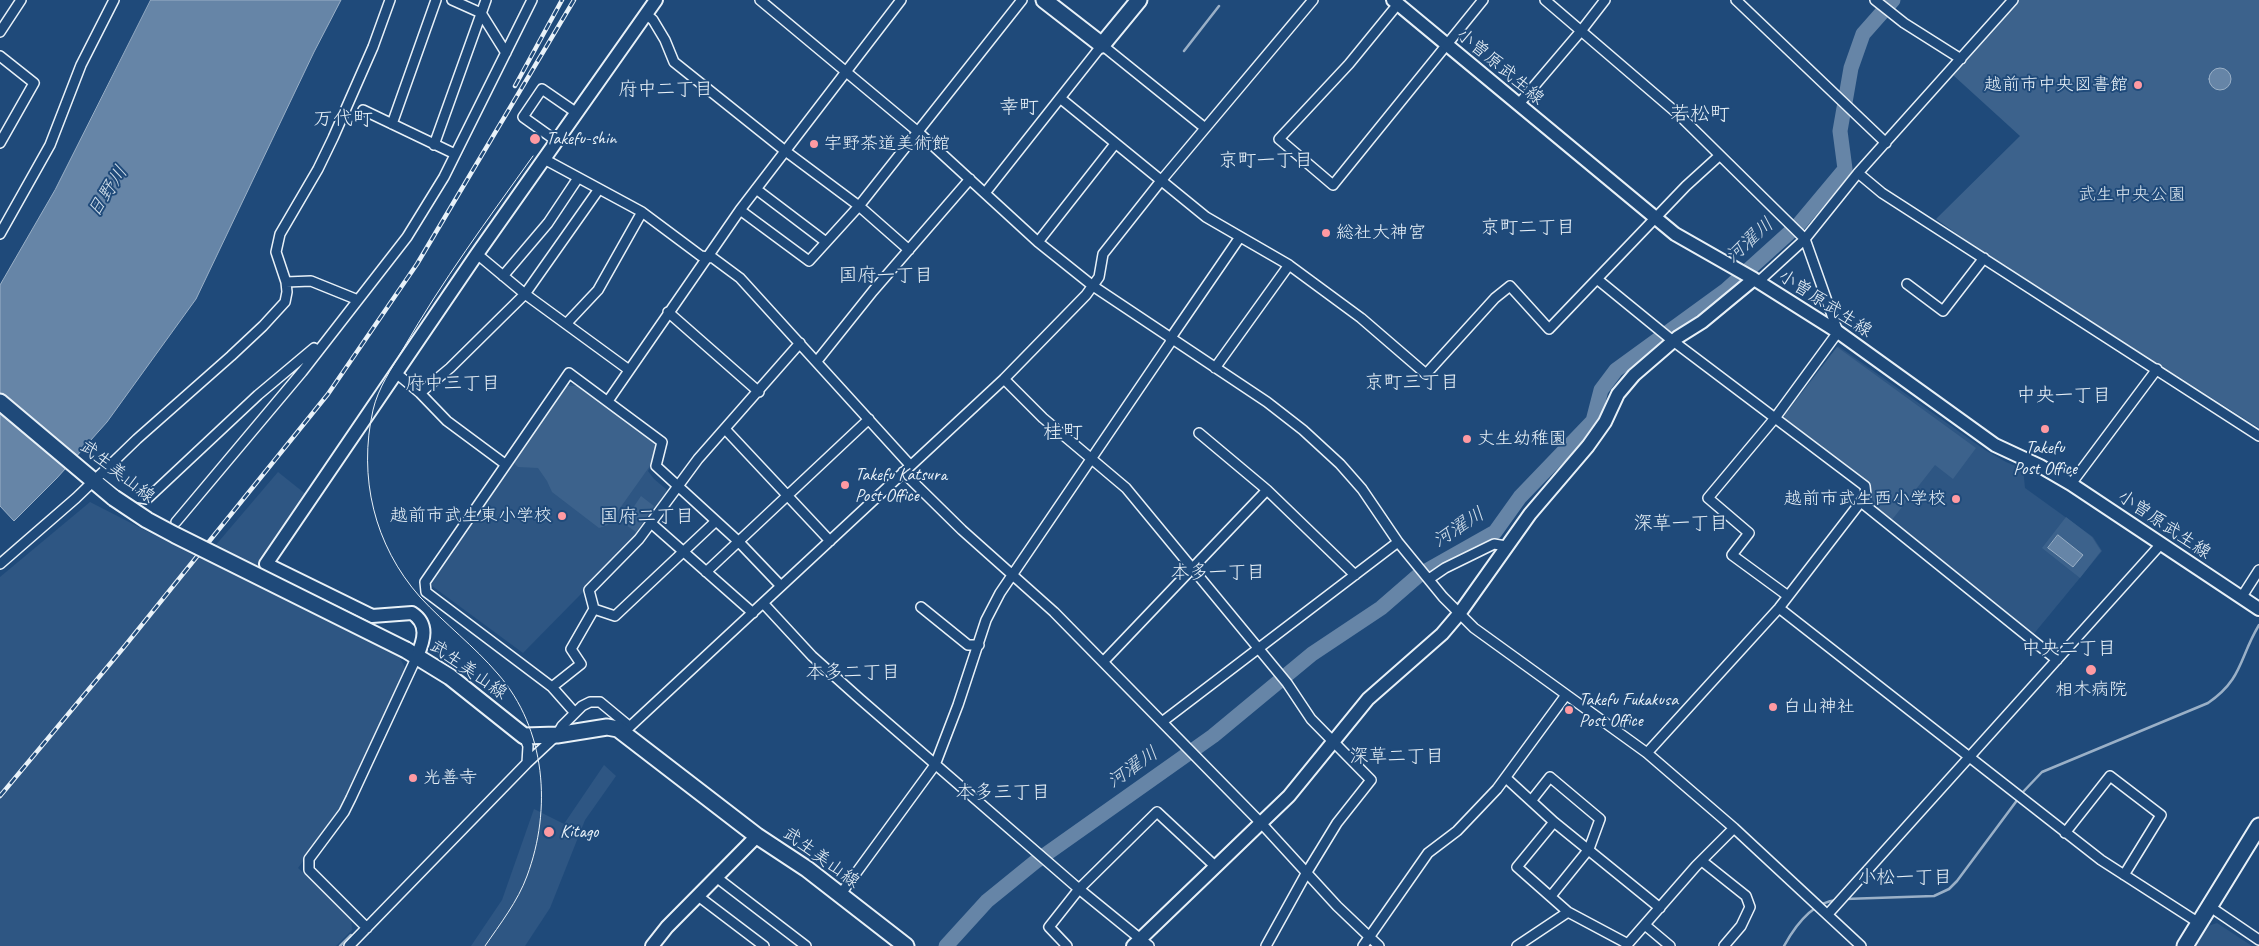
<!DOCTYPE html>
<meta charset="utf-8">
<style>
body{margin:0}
canvas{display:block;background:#1f4a7a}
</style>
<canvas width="2259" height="946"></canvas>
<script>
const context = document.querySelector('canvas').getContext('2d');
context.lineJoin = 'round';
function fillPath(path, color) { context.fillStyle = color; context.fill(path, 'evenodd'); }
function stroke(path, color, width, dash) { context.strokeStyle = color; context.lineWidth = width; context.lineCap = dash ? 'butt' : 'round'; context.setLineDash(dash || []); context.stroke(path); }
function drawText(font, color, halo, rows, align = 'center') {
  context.font = font + ' Caveat,"Klee One",sans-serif'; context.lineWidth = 4; context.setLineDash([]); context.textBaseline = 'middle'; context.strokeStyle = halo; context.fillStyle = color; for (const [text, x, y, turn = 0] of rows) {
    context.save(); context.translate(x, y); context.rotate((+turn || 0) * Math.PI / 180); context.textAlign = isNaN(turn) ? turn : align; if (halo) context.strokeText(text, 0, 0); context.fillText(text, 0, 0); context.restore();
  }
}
fillPath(new Path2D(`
 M1838,346L1985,450L2006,462L2023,469L2025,488L2093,537L2102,551L2032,636L1874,509L1869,485L1784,421V415Z
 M568,384H580L657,443L652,464L648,471L654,479L666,489L667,493L635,539L523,653L428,583L507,466L509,468L513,463Z
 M278,472L308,496L247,581L397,652L406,670L341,809L298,868L351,917L352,930L336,946H0V577L90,502L203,560Z
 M604,765L616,776L585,820L550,908L525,946H471L502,900L534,809L564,824Z
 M2217,923L2252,946H2196L2208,926Z`), '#2e5683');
fillPath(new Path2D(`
 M2018,0H2259V428L1984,253L1936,219L2020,136L1953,75Z
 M1837,347L1976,448L1953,479L1935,465L1891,521L1875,508L1870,485L1785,421V415Z
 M567,386H580L656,443L652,463L608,525L599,528L552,492L547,481L538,468L518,467L515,464L514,461Z
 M641,496L654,506L636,532L623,523Z
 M2066,517L2092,537L2101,551L2080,578L2042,548Z`), '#3c628c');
const water = new Path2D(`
 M151,0H341L314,52L196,299L107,422L57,478L14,521L0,506V285L55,190Z
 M2209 79a11 11 0 1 1 22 0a11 11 0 1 1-22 0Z
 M2058,535L2083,555L2073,567L2048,548Z`);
fillPath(water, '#6685a7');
stroke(water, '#9ab0c7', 1);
stroke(new Path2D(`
 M1184,51L1219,6
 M2021,794L2042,772L2208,703C2243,679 2239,658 2259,625
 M1845,899L1934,896L1949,889L1957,881L2018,799
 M340,946L351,935
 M1784,946C1795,926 1813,902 1837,900`), '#9ab0c7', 2.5);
stroke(new Path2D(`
 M946,946L987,901L1035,862L1213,736L1312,654L1381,608L1419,575L1495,532L1520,497L1593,421L1601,390L1616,370L1726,290L1799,224L1845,169L1840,131L1851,68L1863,34L1893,0`), '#6685a7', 15);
const street = new Path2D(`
 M452,0L481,13L506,53
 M760,0L917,131L1038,242L1093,286L1267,402L1303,430L1340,464L1362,489L1398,542L1443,597L1474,628L1647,753L1734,828L1861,946
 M1545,0L1678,114L1805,239L1838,332L1775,418L1708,498L1749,533L1732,555L1788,596
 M1736,0L1886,143
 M1875,0L1904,23L1961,59
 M1398,4L1349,64L1279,139L1333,185L1483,0
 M646,14L653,20L665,40L674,62L784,150L859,206L909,250
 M0,32L21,0
 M0,56L34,83L0,143
 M1060,98L1206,217L1289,265L1361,318L1426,374L1495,298L1510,286L1549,329L1686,186L1719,156
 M1518,105L1581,31L1605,0
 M363,110L455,154
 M392,124L436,0
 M551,137L523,117L542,89L571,109
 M434,145L486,0
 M544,159L642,212L701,256L713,258L740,278L910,465
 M1858,173L1882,193L2259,436
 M756,189L826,242
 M985,193L1102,45L1205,128
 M740,210L809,261L859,206L1022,0
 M0,234L50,145L81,65L114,0
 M1038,242L1115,144
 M477,254L525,294L629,370
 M503,276L548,223L578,178
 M1597,279L1673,341L1865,486L1866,495L1779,608L1647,753
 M286,282L311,281L358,300
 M1758,282L1805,239L1858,173L2013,0
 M1907,284L1943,311L1984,258
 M668,312L759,392
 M566,324L598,290L642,212
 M1170,339L1240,237
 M817,361L873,291L970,179
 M1215,368L1289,265
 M396,373L420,393L447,421L505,464
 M1004,379L1043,418L1126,488L1287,683L1311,719L1371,780L1337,823L1307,872L1266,946
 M420,393L450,368L525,294L599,189
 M608,401L740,210L901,0
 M725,429L830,541
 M1199,433L1267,490L1355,575
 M103,472L135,497L147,499L258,395L314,348L317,350
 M903,472L962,530L1054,612L1261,823L1337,906L1379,946
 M2071,484L2157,369
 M1861,502L2057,660
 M176,522L302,372L407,237L444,177L532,0
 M651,523L753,613
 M0,564L76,498L137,439L231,356L263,326L285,302L287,292L286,282L276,252L280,234L318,169L333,138L373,47L390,0
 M706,572L869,419
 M1429,579L1445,568L1494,544L1506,546
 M2241,598L2259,570
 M763,603L812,656L860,699L1079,889L1149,946
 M921,607L968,645H979
 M1779,608L2101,860L2199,923
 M594,609L615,616L716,521
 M1103,662L1267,490
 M552,687L581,664L571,649L594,609L589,590L639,539L698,459L800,343
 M575,713L552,687L426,592L425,582L569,373L662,442L656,466L738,541L781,586
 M1162,722L1398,542
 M623,733L1004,379L1086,295L1099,277L1103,254L1160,182L1313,0
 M524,736L528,746L527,763
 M1506,778L1554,822L1660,908
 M1531,801L1550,777L1600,819L1589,849L1551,896
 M1554,822L1517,867L1568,912L1628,944
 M2065,833L2110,776L2161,815L2124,875
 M1702,861L1746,896L1750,907L1741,926L1724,946
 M716,877L806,946
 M840,895L935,765L958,705L986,620L1000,593L1172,340
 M698,896L764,946
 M2209,906L2259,940
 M1828,914L2161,544
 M1645,925L1670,946
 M367,928L309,870V859L344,812L351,798L417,656
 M349,946L527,763L557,735L562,726L582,706L590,702H600L629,726
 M1067,946L1049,927L1079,889L1157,812L1216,867
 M1363,946L1428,853L1457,831L1497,789L1566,695
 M1517,946L1568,912
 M1626,946L1696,866L1734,828`);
const secondary = new Path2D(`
 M1393,0L1675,234L1754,279L1838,332L1995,445L2040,466L2071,484L2259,609
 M417,656C424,640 429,624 412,613L372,616L266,564L477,254L656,0
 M652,946L667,927L757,836
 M1133,946L1289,796L1368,699L1442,634L1459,614L1530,514L1588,446L1605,422L1618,394L1634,375L1678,337L1702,322L1754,279`);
const primary = new Path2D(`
 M1044,0L1102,45L1139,0
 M0,402L114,498
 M406,650L450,677L524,736L557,735L607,727L618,729L757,836L807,869L906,946
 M2185,946L2259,826`);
stroke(street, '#e8f1f8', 12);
stroke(secondary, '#e8f1f8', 16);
stroke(primary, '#e8f1f8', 19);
stroke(street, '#1f4a7a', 9);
stroke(secondary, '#1f4a7a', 12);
stroke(primary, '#1f4a7a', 15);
stroke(new Path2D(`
 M485,946C500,924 518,901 527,876C552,809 546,729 498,674C474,646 445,624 420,597C374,545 358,477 373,410C378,388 392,368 403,349C442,281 488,219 533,156`), '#e8f1f8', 1);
const rail = new Path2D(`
 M515,86L562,0
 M0,796L124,647L328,394L417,264L574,0`);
stroke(rail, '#e8f1f8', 4.5);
stroke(rail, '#1f4a7a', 2.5, [8]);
const primaryBridge = new Path2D(`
 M114,498L147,520L175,535L406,650`);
stroke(primaryBridge, '#e8f1f8', 19, []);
stroke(primaryBridge, '#1f4a7a', 15);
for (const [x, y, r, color] of [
 [2138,85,5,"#ff9aa2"],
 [535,139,6,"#ff9aa2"],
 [814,144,5,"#ff9aa2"],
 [1326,233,5,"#ff9aa2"],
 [2045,429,5,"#ff9aa2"],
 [1467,439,5,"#ff9aa2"],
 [845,485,5,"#ff9aa2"],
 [1956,499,5,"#ff9aa2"],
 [562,516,5,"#ff9aa2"],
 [2091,670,6,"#ff9aa2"],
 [1773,707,5,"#ff9aa2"],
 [1569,710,5,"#ff9aa2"],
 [413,778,5,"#ff9aa2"],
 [549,832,6,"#ff9aa2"]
]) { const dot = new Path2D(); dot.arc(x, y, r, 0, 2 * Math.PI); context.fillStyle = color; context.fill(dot); stroke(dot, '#1f4a7a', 2); }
drawText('18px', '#e8f1f8', '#1f4a7a', [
 ["小曽原武生線",1500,67,40],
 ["小曽原武生線",1825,304,33],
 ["武生美山線",117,472,38],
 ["小曽原武生線",2164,525,34],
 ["武生美山線",468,670,35],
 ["武生美山線",821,858,36]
]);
drawText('18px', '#e8f1f8', '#1f4a7a', [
 ["越前市中央図書館",2128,85,"right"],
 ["Takefu-shin",546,139],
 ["宇野茶道美術館",824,144],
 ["総社大神宮",1336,233],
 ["丈生幼稚園",1477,439],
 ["Takefu",2045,448,"center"],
 ["Post Office",2045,469,"center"],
 ["Takefu Katsura",855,475],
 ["Post Office",855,496],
 ["越前市武生西小学校",1946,499,"right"],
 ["越前市武生東小学校",552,516,"right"],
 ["相木病院",2091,690,"center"],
 ["Takefu Fukakusa",1579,700],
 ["Post Office",1579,721],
 ["白山神社",1783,707],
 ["光善寺",423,778],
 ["Kitago",560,832]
], 'left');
drawText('18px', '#d7e3ed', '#1f4a7a', [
 ["武生中央公園",2132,195]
]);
drawText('19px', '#e8f1f8', '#1f4a7a', [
 ["府中二丁目",666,90],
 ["京町一丁目",1266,161],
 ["京町二丁目",1528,228],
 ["国府一丁目",886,276],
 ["京町三丁目",1412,383],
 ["府中三丁目",453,384],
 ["中央一丁目",2064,396],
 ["国府二丁目",647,517],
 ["深草一丁目",1681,524],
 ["本多一丁目",1218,573],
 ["中央二丁目",2069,649],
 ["本多二丁目",853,673],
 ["深草二丁目",1397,757],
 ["本多三丁目",1003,793],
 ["小松一丁目",1905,878]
]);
drawText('italic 19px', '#d4e1ec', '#1f4a7a', [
 ["日野川",108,192,-57],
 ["河濯川",1750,241,-42],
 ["河濯川",1459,528,-33],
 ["河濯川",1133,768,-35]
]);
drawText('20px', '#e8f1f8', '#1f4a7a', [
 ["幸町",1019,108],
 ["若松町",1700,115],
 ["万代町",343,120],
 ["桂町",1063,433]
]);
</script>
